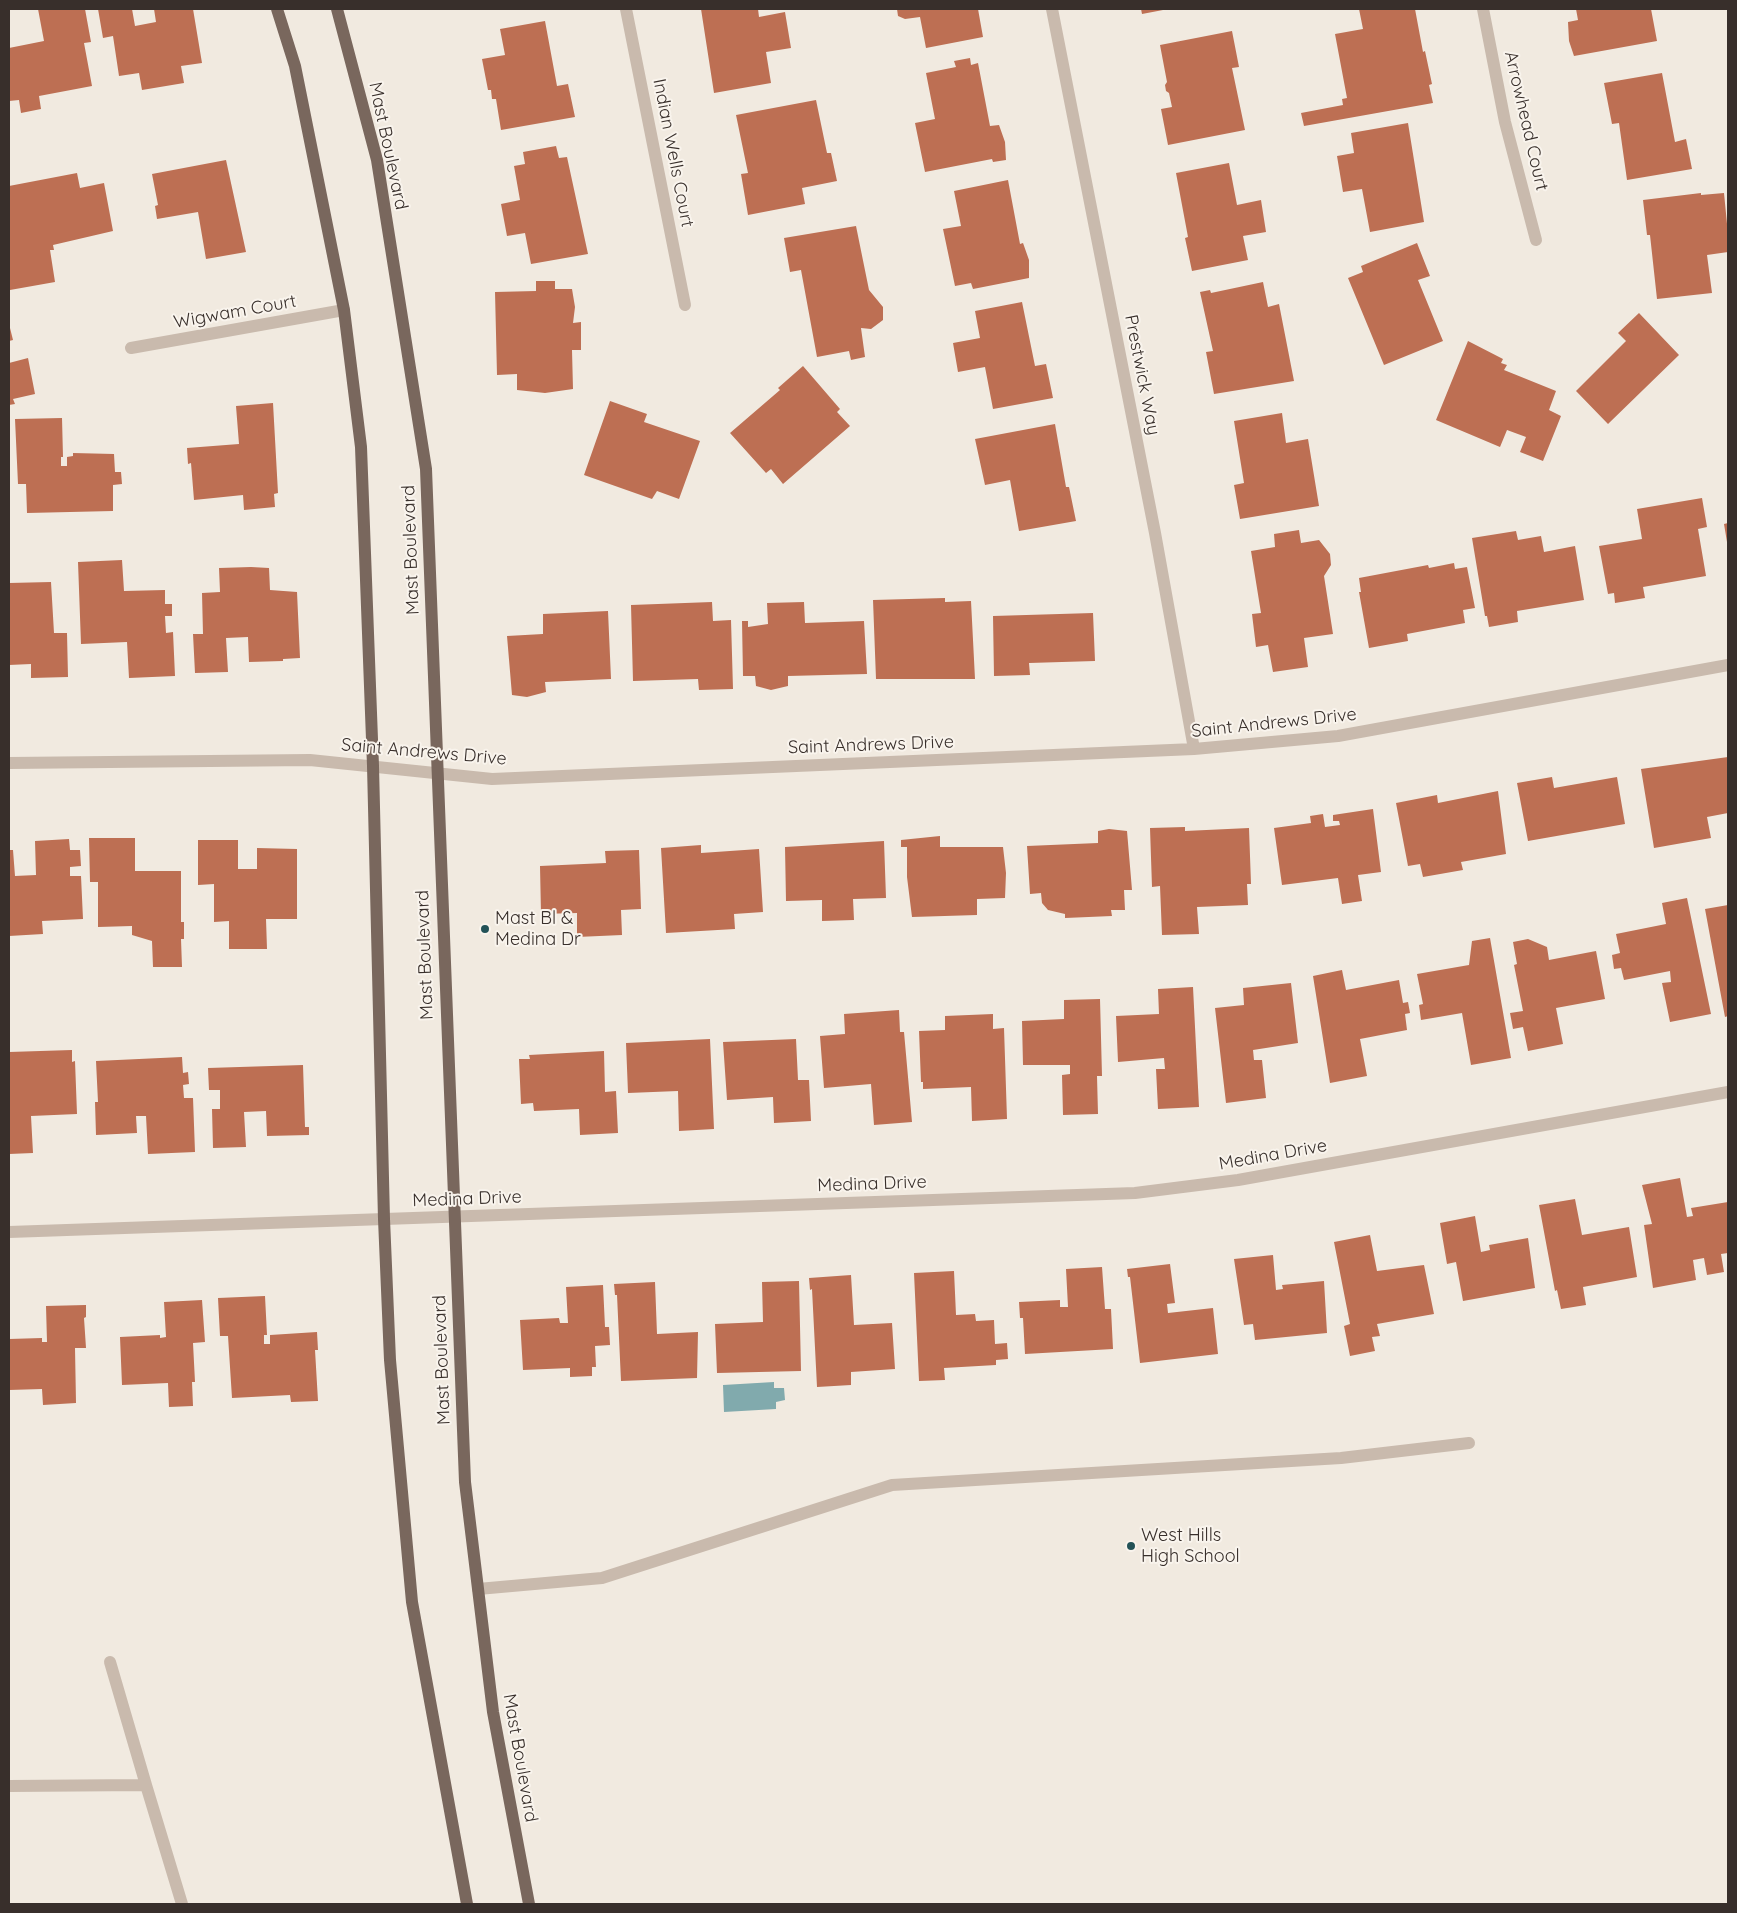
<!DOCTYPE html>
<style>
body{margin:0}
#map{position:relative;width:1737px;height:1913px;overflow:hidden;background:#f1eae0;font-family:Quicksand,sans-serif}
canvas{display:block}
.frame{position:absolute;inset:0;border:10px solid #382f2b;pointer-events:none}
</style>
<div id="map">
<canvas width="1737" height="1913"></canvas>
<div class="frame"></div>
</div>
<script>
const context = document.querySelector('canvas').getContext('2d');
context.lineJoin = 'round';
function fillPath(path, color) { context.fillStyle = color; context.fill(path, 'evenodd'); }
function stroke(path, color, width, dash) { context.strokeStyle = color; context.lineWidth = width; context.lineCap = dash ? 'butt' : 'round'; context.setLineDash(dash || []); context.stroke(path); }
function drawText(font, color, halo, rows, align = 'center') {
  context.font = font + ' Quicksand,sans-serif'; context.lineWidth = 4; context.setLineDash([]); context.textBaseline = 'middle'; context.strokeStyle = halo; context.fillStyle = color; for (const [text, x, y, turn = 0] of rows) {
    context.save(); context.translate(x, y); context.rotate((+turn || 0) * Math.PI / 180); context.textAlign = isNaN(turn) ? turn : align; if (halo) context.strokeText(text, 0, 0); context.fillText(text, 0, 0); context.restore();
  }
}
fillPath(new Path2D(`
 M774,1382V1388H784L785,1400L776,1402V1409L724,1412L723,1385Z`), '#81aaad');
fillPath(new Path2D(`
 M38,9H85L91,42L84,43L92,86L39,96L41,109L21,113L19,100L9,101V48L44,41Z
 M98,9H132L135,26L156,22L154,9H193L202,63L181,66L184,83L142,90L139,73L119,76L113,36L103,38Z
 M701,9H758L759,17L785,12L791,48L766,52L771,83L714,93Z
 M897,9H978L983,37L926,48L920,17L905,19L898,16Z
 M1141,9H1163V10L1142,14Z
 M1359,9H1415L1423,52L1425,51L1432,84L1429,85L1433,103L1304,126L1301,113L1343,105L1342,99L1347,98L1335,34L1363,29Z
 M1576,9H1651L1657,41L1574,56L1569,41L1568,22L1578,20Z
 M545,21L557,86L568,84L575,117L501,130L496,99H492L491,90H488L482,59L505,55L500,29Z
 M1232,31L1239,67L1232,68L1245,130L1168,145L1161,109L1172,107L1169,93L1166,91L1165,85L1167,82L1160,45Z
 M970,58L971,65L978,63L990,126L999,125L1005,142L1006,160L993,162L992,159L925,172L915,123L935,119L926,73L956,67L954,61Z
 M1662,73L1675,142L1686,139L1692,169L1627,180L1619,123L1612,124L1604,83Z
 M816,100L827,153H831L837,181L802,188L805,204L748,215L741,174L748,173L736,115Z
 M1408,123L1424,222L1370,232L1362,189L1343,192L1337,156L1354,153L1351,133Z
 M556,146L559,158L567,157L588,254L531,264L525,233L507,236L501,204L520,200L514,166L525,164L523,152Z
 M226,160L246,252L206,259L198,212L157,219L155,206L158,205L152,174Z
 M1229,163L1237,205L1261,200L1266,232L1243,236L1248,260L1192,271L1185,238L1188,237L1176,173Z
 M77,173L80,188L104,183L113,231L53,245L54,250H50L55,282L10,290L9,186Z
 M1008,180L1020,244L1023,243L1029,260V278L973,289L971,283L955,286L943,229L961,226L954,191Z
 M1701,193V195L1724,193L1728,234V252L1707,255L1712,293L1657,299L1650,235H1647L1643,200Z
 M856,226L869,290L883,307V320L871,329L861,328L865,357L851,360L849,351L817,357L801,270L790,272L784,238Z
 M1417,243L1430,276L1418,280L1443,341L1384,365L1348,278L1363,272L1361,266Z
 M536,281H555V289H572L575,307L573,323L581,322V350H572L573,389L545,393L517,390V374L497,375L495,292L536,291Z
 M1263,282L1268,307L1279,304L1294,381L1214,394L1206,352L1213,351L1200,292L1210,290L1211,293Z
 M1022,302L1035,366L1046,364L1053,398L993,409L985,367L958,372L953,343L980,338L975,311Z
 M1639,313L1679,355L1608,424L1576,391L1626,341L1618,333Z
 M9,324L13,340L9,341Z
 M1468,341L1503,359L1501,363L1507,365L1504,370L1556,391L1549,410L1561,416L1543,461L1520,452L1526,437L1507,430L1500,447L1436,420Z
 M28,358L35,394L13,399L15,404L9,405V363Z
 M803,366L840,409L837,412L850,426L783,484L771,469L766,473L730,433L780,390L778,388Z
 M610,401L647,414L644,422L700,441L679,499L657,491L652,499L584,475Z
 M273,403L278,493L274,494L275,507L244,510L243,495L194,500L191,463L188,464L187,448L239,444L236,406Z
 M1282,413L1286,443L1308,439L1319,506L1240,519L1234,485L1244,483L1234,421Z
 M62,418L63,457H61V466H67V457L73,456V453L114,454L115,472H121L122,484L113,485V511L27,513L26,484H18L15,419Z
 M1055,424L1066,487H1069L1076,521L1019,531L1010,480L985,485L975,439Z
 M1702,498L1707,527L1698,529L1706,576L1643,587L1645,598L1615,603L1614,593L1608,594L1599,546L1642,539L1637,509Z
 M1728,523V541L1727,542L1724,524Z
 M1299,530L1301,543L1319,540L1330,554L1331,565L1324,576L1333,634L1304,638L1308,667L1273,672L1268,645L1256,647L1252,614L1261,613L1251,551L1275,547L1274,534Z
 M1516,531L1518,540L1541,536L1544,552L1575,546L1584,600L1517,611L1518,622L1489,627L1487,616H1485L1472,538Z
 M122,560L124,591L165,590V604H172V616H165L166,633L173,632L175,676L129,678L127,642L81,644L78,562Z
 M1454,563L1455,569L1467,567L1475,608L1463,610L1465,623L1407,634L1408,641L1369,648L1359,592H1361L1359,578L1428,565L1429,568Z
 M251,567L269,568L270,590L297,592L300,658L283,659V661L249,662L248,637L226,638L228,672L195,673L193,634H203L202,593L220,592L219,568Z
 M51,582L54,633H67L68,677L31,678V664L9,665V583Z
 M945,598V602L971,601L975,679H876L873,600Z
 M712,602L713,621L731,620L733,689L699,690L698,679L633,681L631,605Z
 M804,602L805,623L864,621L867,674L788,676V686L771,690L756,686L755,676H743L742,621H748V627L768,624L767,603Z
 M608,611L611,679L545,682L546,692L527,697L512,695L507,636L543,634V614Z
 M1093,613L1095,661L1029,663L1030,675L994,676L993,616Z
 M1728,757V813L1707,817L1711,838L1654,848L1641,769Z
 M1552,777L1554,788L1617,777L1625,824L1528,841L1517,783Z
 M1498,791L1506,854L1461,862L1463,870L1423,877L1420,864L1408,866L1396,803L1437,795L1438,803Z
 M1373,809L1381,872L1358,875L1362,901L1342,904L1338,878L1282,885L1274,828L1311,823L1310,816L1323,814L1325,827L1340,825L1339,821H1333V815Z
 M1185,827V831L1249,828L1251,884H1247L1248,905L1197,907L1199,934L1162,935L1160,886L1152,887L1150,828Z
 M1109,829L1127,831L1132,890H1124L1125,910H1111L1112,916L1065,918V914L1048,910L1042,903L1041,893L1030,894L1027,846L1098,843V831Z
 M940,836V847H1003L1006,873L1005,898L977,899V915L912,917L907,877V847H901V840Z
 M89,838H135V871H181V922H184V939H181L182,967H153L152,941L132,935V926L98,927V882H90Z
 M69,839L70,850H80L81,866L70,867V876H81L83,919L42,921L43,934L9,936V850H13L15,876L36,875L35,841Z
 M198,840H238V869H257V848L297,849V919H266L267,949H229V921L214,922V884L198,885Z
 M884,841L886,898L853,899L854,920L822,921V900L786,901L785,847Z
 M701,845V853L759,849L763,912L734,914L735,929L666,933L661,848Z
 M639,850L641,909L621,910L622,935L577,937V913L541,914L540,866L606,863L605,851Z
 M1687,898L1711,1014L1670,1022L1662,983L1671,982L1670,971L1624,980L1621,968L1614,969L1612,955L1620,953L1616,934L1666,924L1662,903Z
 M1728,905V1016L1725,1017L1705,909Z
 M1490,938L1511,1058L1471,1065L1462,1013L1421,1020L1419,1005L1423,1004L1417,974L1469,965L1472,941Z
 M1528,939L1547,947L1549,960L1596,951L1605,999L1556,1008L1563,1044L1528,1051L1523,1027L1513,1029L1510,1013L1523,1011L1514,965L1517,964L1513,942Z
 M1342,970L1346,990L1399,980L1403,1003L1408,1002L1410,1013L1405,1014L1407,1030L1360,1039L1367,1076L1330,1083L1313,976Z
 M1291,983L1298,1043L1253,1050L1254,1060H1262L1266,1098L1226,1103L1215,1008L1244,1005L1243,988Z
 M1193,987L1199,1107L1158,1109L1156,1069H1165L1164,1058L1118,1062L1116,1016L1159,1014L1158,989Z
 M1100,999L1102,1076H1097L1098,1114L1063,1115L1062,1075L1070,1074V1065H1023L1022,1021L1064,1019V1000Z
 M899,1010L900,1032H904L912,1122L874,1125L871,1084L824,1088L820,1036L845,1034L844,1014Z
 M993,1014V1029L1004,1028L1007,1119L972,1121L971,1087L923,1089V1082H921L919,1031L945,1030V1016Z
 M710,1039L714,1129L679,1131L678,1091L628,1093L626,1043Z
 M796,1039L798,1080H809L811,1121L774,1123L773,1097L727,1100L723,1042Z
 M72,1050V1062L75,1061L77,1114L31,1116L33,1153L9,1154V1052Z
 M604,1051L605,1092L616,1091L618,1133L580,1135L579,1109L534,1111L533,1103L521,1104L519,1059H530L529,1055Z
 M182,1057L183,1073L188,1072L189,1084L183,1085L184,1098H193L195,1152L148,1154L146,1116H136L137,1133L96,1135L95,1102H98L96,1061Z
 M303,1065L305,1127H309V1135L267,1136L266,1111L244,1112L246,1147L213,1148L212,1109H220V1090H209L208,1068Z
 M1680,1178L1687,1217L1693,1216L1691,1208L1728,1202V1253L1721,1254L1724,1272L1707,1275L1704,1258L1693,1260L1696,1280L1653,1288L1644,1225L1652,1224L1642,1185Z
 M1575,1199L1582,1235L1629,1227L1637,1277L1583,1287L1586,1305L1561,1309L1557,1290L1555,1291L1539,1205Z
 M1475,1216L1481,1252L1490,1250L1489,1245L1528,1238L1535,1288L1463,1301L1456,1262L1447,1264L1440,1223Z
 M1370,1235L1377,1271L1424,1265L1434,1314L1377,1324L1380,1336L1372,1337L1375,1351L1350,1356L1344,1326L1350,1324L1334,1242Z
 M1273,1255L1276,1290L1283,1289L1282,1285L1324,1281L1327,1333L1255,1340L1253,1324L1244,1325L1234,1259Z
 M1170,1264L1175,1303L1167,1304L1168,1313L1213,1308L1218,1354L1140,1363L1130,1277H1128L1127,1269Z
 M1102,1267L1105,1309H1111L1113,1349L1025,1354L1023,1318H1020L1019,1302L1060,1300V1307H1068L1066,1269Z
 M954,1271L956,1315L975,1314L976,1321L994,1320L995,1344L1007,1343L1008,1359L996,1360V1365L944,1368L945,1380L919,1381L914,1273Z
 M851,1275L854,1325L892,1323L895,1369L851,1372V1385L817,1387L812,1289L810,1290L809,1278Z
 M799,1281L801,1371L717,1373L715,1324L763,1322L762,1282Z
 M655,1282L657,1334L698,1332L697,1378L621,1381L617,1295H615L614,1284Z
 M603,1285L605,1327H609L610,1345L595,1346L596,1367H592V1376L570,1377V1368L523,1370L520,1320L559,1318L560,1323H568L566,1287Z
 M265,1296L267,1335H264V1344H270V1335L317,1332L318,1350H315L318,1401L291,1402L290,1395L232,1398L228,1336H220L218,1298Z
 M202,1300L205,1342L193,1343L195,1382H192L193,1406L169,1407L168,1383L122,1385L120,1337L160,1335V1338L166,1337L164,1302Z
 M86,1305V1317L84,1318L86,1348H75L76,1403L43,1405L42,1389L9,1390V1339L42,1338V1342H47L46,1306Z`), '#bd6f53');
stroke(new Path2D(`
 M478,1589L602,1578L892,1485L1341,1458L1469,1443`), '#c9baad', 12);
stroke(new Path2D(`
 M626,9L685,305
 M1052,9L1155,533L1194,749
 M1483,9L1505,122L1536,240
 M131,348L344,310
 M9,763L310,760L492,779L1194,749L1338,736L1728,665
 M9,1232L1135,1193L1238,1180L1728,1092
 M110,1662L146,1785
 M9,1786L146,1785L182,1904`), '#c9baad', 12);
stroke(new Path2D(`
 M277,9L295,66L344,310L361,447L373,766L384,1219L390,1360L412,1602L467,1904
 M337,9L377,160L426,469L465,1482L493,1712L529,1904`), '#79675d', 12);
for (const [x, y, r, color] of [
 [485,929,5,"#235257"],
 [1131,1546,5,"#235257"]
]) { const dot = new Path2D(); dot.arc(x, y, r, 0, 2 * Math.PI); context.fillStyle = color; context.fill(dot); stroke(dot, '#f9f4ed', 2); }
drawText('18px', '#382f2b', '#f9f4ed', [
 ["Arrowhead Court",1526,121,77],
 ["Mast Boulevard",388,146,78],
 ["Indian Wells Court",673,153,79],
 ["Wigwam Court",235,312,-10],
 ["Prestwick Way",1142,375,79],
 ["Mast Boulevard",411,550,-92],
 ["Saint Andrews Drive",1274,723,-6],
 ["Saint Andrews Drive",871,745,-2],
 ["Saint Andrews Drive",424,752,5],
 ["Mast Boulevard",425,955,-92],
 ["Medina Drive",1273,1155,-10],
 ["Medina Drive",872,1184,-2],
 ["Medina Drive",467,1199,-2],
 ["Mast Boulevard",442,1360,-92],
 ["Mast Boulevard",520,1758,80]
]);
drawText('18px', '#382f2b', '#f9f4ed', [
 ["Mast Bl &",495,919],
 ["Medina Dr",495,940],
 ["West Hills",1141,1536],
 ["High School",1141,1557]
], 'left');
</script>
